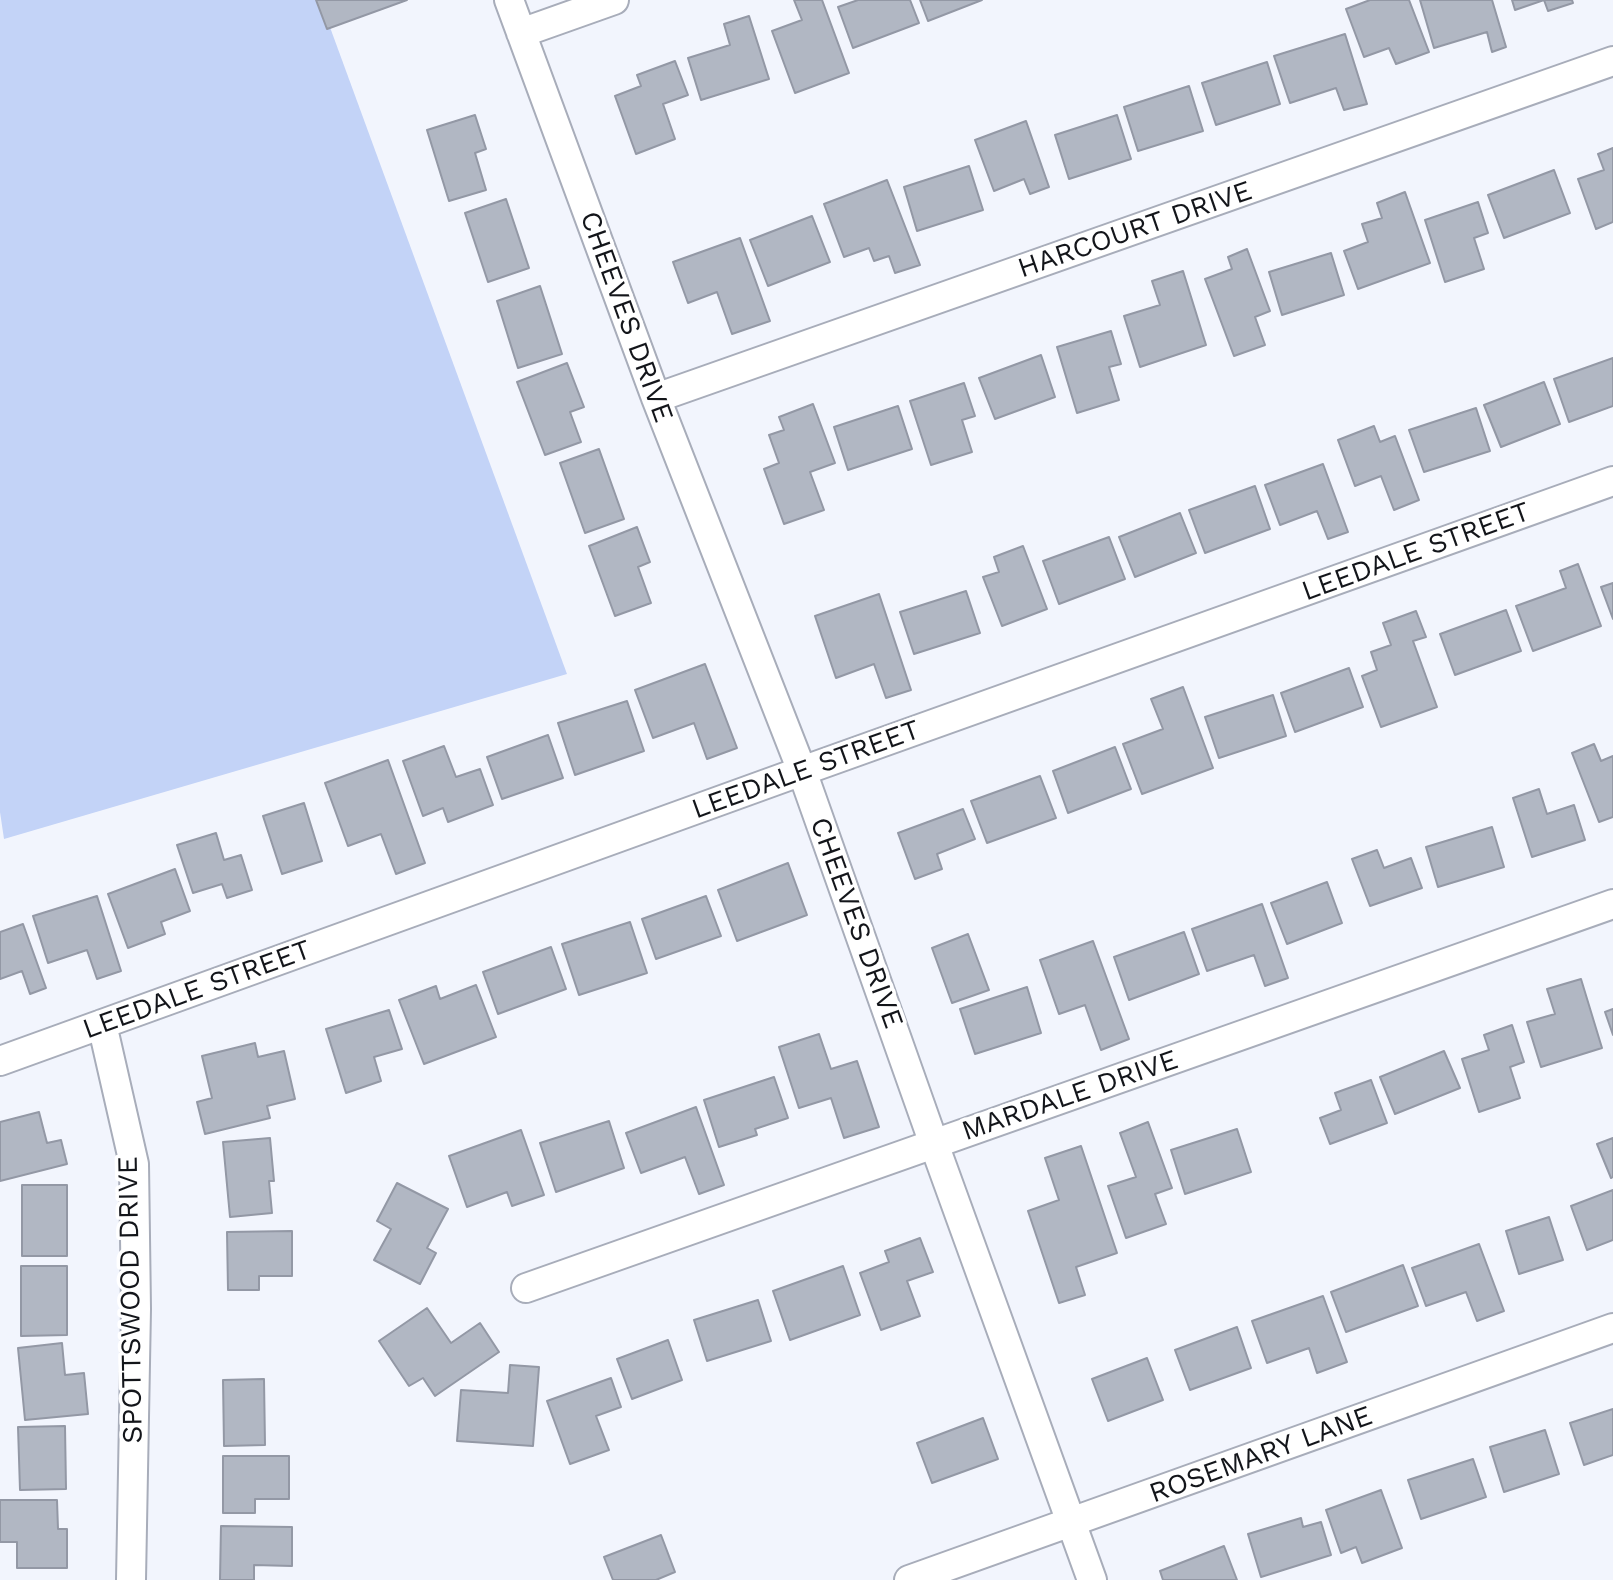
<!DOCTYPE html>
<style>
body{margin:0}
canvas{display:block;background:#f2f5fd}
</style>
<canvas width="1613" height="1580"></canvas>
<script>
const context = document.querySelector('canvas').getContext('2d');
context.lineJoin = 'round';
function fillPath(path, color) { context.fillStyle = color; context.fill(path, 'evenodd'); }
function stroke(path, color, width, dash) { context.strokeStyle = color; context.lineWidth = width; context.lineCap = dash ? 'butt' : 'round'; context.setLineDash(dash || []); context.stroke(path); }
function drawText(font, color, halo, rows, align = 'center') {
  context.font = font + ' "Work Sans",sans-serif'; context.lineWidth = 7; context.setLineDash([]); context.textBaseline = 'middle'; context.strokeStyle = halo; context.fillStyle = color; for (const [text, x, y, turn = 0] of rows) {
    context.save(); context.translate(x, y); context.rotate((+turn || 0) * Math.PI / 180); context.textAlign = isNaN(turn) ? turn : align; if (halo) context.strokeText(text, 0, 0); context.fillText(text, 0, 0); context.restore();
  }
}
fillPath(new Path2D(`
 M0,0H320L567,674L4,839L0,812Z`), '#c3d3f7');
const building = new Path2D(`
 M316,0H407L327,29Z
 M794,0H822L849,73L795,93L772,31L802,20Z
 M858,0H910L919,23L853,48L838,7Z
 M920,0H982L928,21Z
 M1370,0H1409L1429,52L1396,64L1389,48L1364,57L1346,9Z
 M1420,0H1492L1506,47L1492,52L1487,32L1434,48Z
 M1512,0H1572L1573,3L1548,11L1544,0L1515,10Z
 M749,16L769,79L701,100L688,58L730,45L724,24Z
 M1345,34L1367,104L1344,110L1336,88L1290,103L1274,56Z
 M675,61L688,95L663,104L675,139L636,154L615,96L641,86L637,75Z
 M1267,62L1280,104L1216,125L1202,83Z
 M1189,86L1203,131L1138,151L1124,107Z
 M475,115L486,149L475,153L486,190L449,201L427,130Z
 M1117,115L1131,159L1069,179L1055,135Z
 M1026,121L1049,187L1030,194L1024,179L994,191L975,140Z
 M1613,148V222L1596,229L1578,179L1604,170L1598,154Z
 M969,166L983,210L917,231L904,187Z
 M1554,170L1570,213L1504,238L1488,195Z
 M887,180L920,265L895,273L889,256L874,261L869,248L844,257L824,204Z
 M1405,192L1430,263L1358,289L1344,251L1368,242L1362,224L1382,218L1377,203Z
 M506,199L529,268L488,282L465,213Z
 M1478,202L1488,233L1474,238L1484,269L1445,282L1425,220Z
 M812,216L830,262L768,286L750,240Z
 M740,238L770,321L732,334L717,292L688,303L673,262Z
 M1247,249L1270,311L1255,317L1265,345L1234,356L1205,279L1232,269L1228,257Z
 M1331,253L1344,295L1282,315L1269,272Z
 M1183,271L1206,345L1140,367L1124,316L1160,305L1152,281Z
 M540,286L562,354L518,368L497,301Z
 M1111,331L1121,364L1109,367L1119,400L1077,413L1057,347Z
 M1041,355L1055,397L995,419L979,378Z
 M1613,358V406L1569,422L1554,379Z
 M567,363L584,407L570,412L581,442L545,455L517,382Z
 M1544,382L1560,424L1501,447L1484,405Z
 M964,383L975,416L962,420L972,452L931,465L910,401Z
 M813,404L835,463L810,472L824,510L784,524L764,469L779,463L769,435L784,430L779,417Z
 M898,406L912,449L848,470L834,427Z
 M1476,408L1490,451L1424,472L1409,430Z
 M1374,426L1380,442L1395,436L1419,500L1394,510L1381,476L1355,486L1338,440Z
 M599,449L624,519L585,533L560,463Z
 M1323,464L1348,532L1328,539L1317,511L1280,525L1265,485Z
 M1255,486L1270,529L1205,553L1189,510Z
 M1180,513L1196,553L1135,577L1119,537Z
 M637,527L650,562L638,567L651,603L615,616L589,546Z
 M1109,537L1125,579L1059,604L1043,561Z
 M1023,546L1047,609L1002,626L983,577L999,572L994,557Z
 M1578,564L1601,626L1533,651L1516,606L1566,588L1560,571Z
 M1613,583V619L1601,587Z
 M966,591L980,633L914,654L900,612Z
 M879,594L911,690L886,698L874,664L836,678L815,616Z
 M1506,610L1521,651L1455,675L1440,634Z
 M1416,611L1426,637L1413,641L1437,707L1381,727L1362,676L1377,670L1371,652L1391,645L1383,623Z
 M705,664L737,748L707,759L694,723L653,738L635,690Z
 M1349,668L1363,707L1295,732L1281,693Z
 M1183,687L1213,768L1142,794L1123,744L1163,729L1151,699Z
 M1273,695L1286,736L1219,758L1205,717Z
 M627,701L644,751L575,775L558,723Z
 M548,735L563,778L502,799L487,757Z
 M1594,744L1601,761L1613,756V817L1599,822L1572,753Z
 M444,746L456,777L480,769L493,805L448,822L443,808L423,816L403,761Z
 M1115,747L1131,789L1068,813L1053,771Z
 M388,760L425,863L396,874L381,834L348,846L325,783Z
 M1040,776L1056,818L987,843L971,801Z
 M1539,789L1547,814L1574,805L1585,840L1532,857L1513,798Z
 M304,803L322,861L282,874L263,816Z
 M963,809L975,839L937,854L942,869L915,879L898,833Z
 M1492,827L1504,867L1438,887L1426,847Z
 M216,833L224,860L241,855L252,890L227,898L222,884L193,893L177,845Z
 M1377,850L1384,868L1411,858L1422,888L1370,906L1352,859Z
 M788,863L807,915L737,941L718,890Z
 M175,869L190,911L161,922L165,934L128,948L108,894Z
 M1327,882L1342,923L1287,944L1271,903Z
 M97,896L121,971L97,979L87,950L48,963L33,916Z
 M706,896L721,936L656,959L642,919Z
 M1262,904L1288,978L1265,986L1254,955L1207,971L1192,929Z
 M630,922L647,973L579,995L562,944Z
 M23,924L46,988L30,994L22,971L0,979V932Z
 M1184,932L1199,974L1129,1000L1114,957Z
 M968,934L989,990L952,1003L932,948Z
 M1093,941L1129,1039L1101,1050L1085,1005L1059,1014L1040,960Z
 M551,947L566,989L498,1014L483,972Z
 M1581,979L1602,1048L1541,1067L1527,1022L1555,1014L1547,989Z
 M476,985L496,1037L424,1064L399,1000L436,986L440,999Z
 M1027,987L1041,1033L975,1054L960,1009Z
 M1613,1009V1035L1605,1012Z
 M389,1010L402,1049L374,1057L381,1081L346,1093L326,1029Z
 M1512,1025L1524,1062L1510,1067L1520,1098L1479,1112L1462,1059L1489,1050L1484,1035Z
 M819,1034L831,1069L857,1061L879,1127L844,1138L831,1098L799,1108L779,1047Z
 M255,1043L258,1057L284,1051L295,1099L267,1106L270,1118L205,1134L197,1102L212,1098L202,1056Z
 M1444,1051L1460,1088L1395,1114L1380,1077Z
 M774,1077L788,1118L755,1129L757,1135L719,1147L704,1100Z
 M1371,1080L1387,1123L1330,1144L1320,1118L1341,1110L1335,1093Z
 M696,1107L724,1185L699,1194L685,1157L641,1173L626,1133Z
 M39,1112L47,1143L61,1140L67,1164L0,1181V1122Z
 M609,1121L624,1168L556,1192L540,1143Z
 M1148,1122L1172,1188L1155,1194L1166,1224L1126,1238L1108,1186L1136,1177L1120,1133Z
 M1237,1129L1251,1172L1185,1194L1171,1150Z
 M521,1130L544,1195L512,1206L507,1192L467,1207L449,1156Z
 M270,1138L274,1181H269L272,1213L230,1217L223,1142Z
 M1613,1138V1177L1611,1178L1597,1144Z
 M1081,1146L1117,1253L1076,1267L1085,1295L1059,1303L1028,1211L1059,1200L1045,1158Z
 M397,1183L448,1209L427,1248L436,1253L420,1284L374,1260L391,1229L377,1221Z
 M22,1185H67V1256H22Z
 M1613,1190V1240L1587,1250L1571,1206Z
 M1549,1217L1563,1260L1519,1274L1506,1231Z
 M292,1231V1276H259V1290H228L227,1232Z
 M920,1238L933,1272L907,1281L920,1316L881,1330L860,1273L889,1262L885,1251Z
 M1479,1244L1504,1311L1477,1321L1466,1292L1426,1306L1412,1268Z
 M1403,1265L1418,1306L1346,1332L1331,1292Z
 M21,1266H67V1335L21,1336Z
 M843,1266L860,1315L790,1340L773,1291Z
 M1323,1296L1347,1362L1317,1373L1309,1348L1267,1363L1252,1321Z
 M758,1300L771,1341L707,1361L694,1320Z
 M427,1308L451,1343L480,1323L499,1352L435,1396L423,1378L409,1386L379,1341Z
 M1237,1327L1251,1368L1190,1390L1175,1350Z
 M668,1340L682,1380L632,1399L617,1359Z
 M62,1343L65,1375L84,1373L88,1414L25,1420L18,1348Z
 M1147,1358L1163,1400L1108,1421L1092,1379Z
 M510,1365L539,1367L533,1446L457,1441L461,1390L508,1393Z
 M611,1378L621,1407L596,1416L609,1450L570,1464L547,1401Z
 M264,1379L265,1445L224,1446L223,1380Z
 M1613,1409V1455L1584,1465L1570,1423Z
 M983,1418L998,1459L932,1483L917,1443Z
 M65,1426L66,1489L20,1490L18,1427Z
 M1545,1430L1559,1474L1504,1492L1490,1447Z
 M223,1456H289V1499H255V1513H223Z
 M1473,1459L1486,1497L1421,1519L1408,1480Z
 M1381,1490L1402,1548L1362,1563L1356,1547L1341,1553L1326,1510Z
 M0,1500H57L58,1529H67V1568H17V1542H0Z
 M1301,1518L1303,1527L1321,1522L1331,1555L1261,1577L1248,1534Z
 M221,1526L292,1527V1566L254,1565V1580H220Z
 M661,1535L675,1572L656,1580H613L604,1557Z
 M1224,1546L1237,1580H1163L1160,1571Z`);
fillPath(building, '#b1b7c3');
stroke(building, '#9398a5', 2);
const minor = new Path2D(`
 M509,0L656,398L802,771L934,1144L1092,1580
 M521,33L614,0
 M656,398L1613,61
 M102,1024L134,1164L136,1309L131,1580
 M0,1061L802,771L1613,481
 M526,1288L1613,904
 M909,1580L1613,1328`);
stroke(minor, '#a8adba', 32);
stroke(minor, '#fff', 28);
drawText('28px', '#13151a', '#fff', [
 ["HARCOURT DRIVE",1135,230,-19],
 ["CHEEVES DRIVE",626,317,70],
 ["LEEDALE STREET",1416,552,-20],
 ["LEEDALE STREET",806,770,-20],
 ["CHEEVES DRIVE",856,923,70],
 ["LEEDALE STREET",197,990,-20],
 ["MARDALE DRIVE",1070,1096,-19],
 ["SPOTTSWOOD DRIVE",131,1300,-91],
 ["ROSEMARY LANE",1261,1455,-20]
]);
</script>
